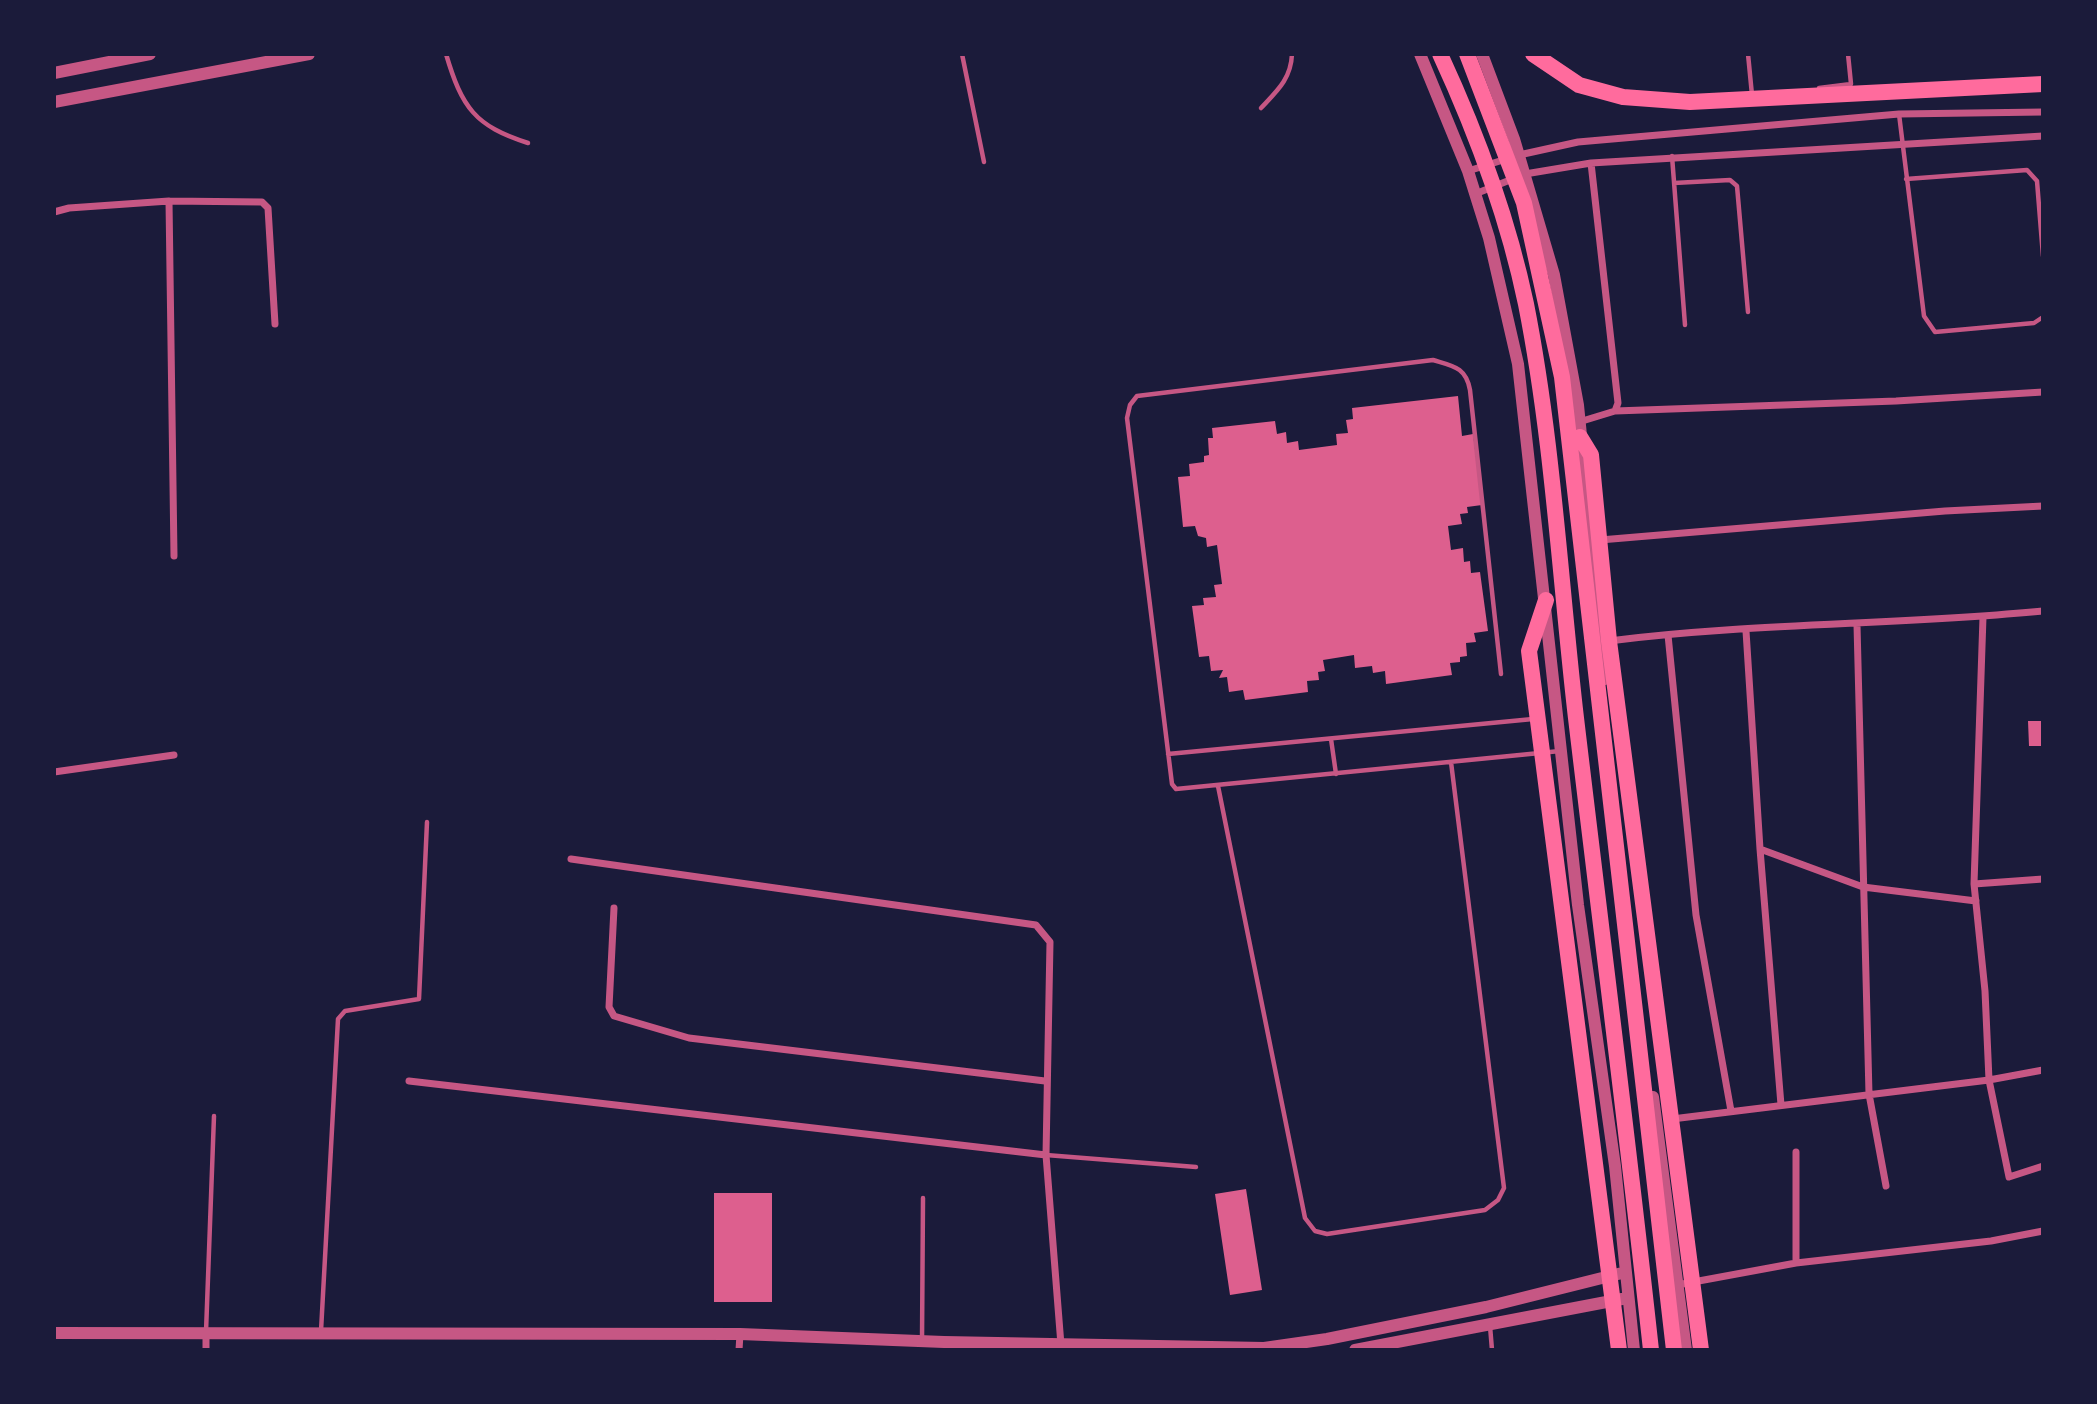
<!DOCTYPE html>
<style>
body{margin:0}
#map{position:relative;width:2097px;height:1404px;overflow:hidden;background:#1b1b3a;font-family:"Work Sans",sans-serif}
canvas{display:block}
.frame{position:absolute;inset:0;border:56px solid #1b1b3a;pointer-events:none}
</style>
<div id="map">
<canvas width="2097" height="1404"></canvas>
<div class="frame"></div>
</div>
<script>
const context = document.querySelector('canvas').getContext('2d');
context.lineJoin = 'round';
function fillPath(path, color) { context.fillStyle = color; context.fill(path, 'evenodd'); }
function stroke(path, color, width, dash) { context.strokeStyle = color; context.lineWidth = width; context.lineCap = dash ? 'butt' : 'round'; context.setLineDash(dash || []); context.stroke(path); }
fillPath(new Path2D(`
 M1458,396L1462,436L1473,434L1482,505L1467,507L1468,513L1460,514L1462,524L1448,526L1451,550L1463,548L1464,562L1470,561L1471,573L1480,572L1488,631L1474,633L1476,642L1466,643L1467,656L1460,657V662L1450,663L1452,675L1386,684L1385,671L1373,673L1372,666L1355,668L1354,655L1323,660L1325,671L1318,672L1319,680L1307,681L1308,692L1245,700L1243,690L1229,692L1227,677L1219,678L1223,670L1211,671L1209,656L1199,657L1192,606L1204,605L1203,598L1216,597L1214,585L1222,584L1217,545L1207,547L1206,538L1198,536L1195,526L1183,527L1178,477L1190,476L1189,464L1204,462V456L1209,455L1208,438H1213L1212,428L1275,421L1277,434L1286,432L1287,443L1298,441L1299,450L1337,445L1336,434L1348,433L1346,420L1353,419L1352,408Z
 M2028,721H2043V746H2029Z
 M1246,1189L1262,1290L1230,1295L1215,1194Z
 M714,1193H772V1302H714Z`), '#dd5f8e');
stroke(new Path2D(`
 M446,54C462,108 475,126 528,143
 M962,54L984,162
 M1748,54L1752,95
 M1819,88L1851,84L1848,54
 M1261,108C1277,91 1291,79 1292,54
 M1899,114L1924,316L1935,332L2034,323L2043,317
 M1672,156L1685,325
 M1906,179L2027,170L2037,181L2043,256
 M1674,183L1730,180L1737,186L1748,312
 M1501,674L1470,390C1466,367 1453,366 1433,360L1137,396L1130,405L1127,418L1172,784L1176,789L1560,751
 M1331,739L1336,774
 M1168,754L1533,719
 M1218,786L1305,1218L1315,1231L1327,1234L1485,1210L1498,1200L1504,1188L1451,762
 M1046,1155L1196,1167
 M1490,1326L1492,1350
 M321,1331L338,1019L345,1011L419,999L427,822
 M206,1332L214,1116
 M922,1341L923,1198`), '#c65784', 4.5);
stroke(new Path2D(`
 M1468,171L1519,155L1578,142L1899,114L2043,112
 M1475,194L1525,174L1591,163L2043,136
 M169,201L174,556
 M54,212L69,208L169,201L262,202L268,208L275,324
 M1615,411L1896,401L2043,392
 M1579,422L1615,411L1618,403L1591,163
 M1600,540L1945,511L2043,506
 M1857,625L1869,1094L1886,1186
 M1746,631L1760,849
 M1668,635L1696,915L1731,1111
 M1609,641C1753,623 1899,625 2043,611
 M54,772L174,755
 M571,859L1036,925L1050,942L1046,1155L1061,1345
 M1974,884L2043,879
 M614,908L609,1007L614,1016L689,1038L1045,1081
 M2043,1070L1989,1080L2009,1177L2043,1166
 M409,1081L1046,1155
 M1781,1105L1760,849L1863,887L1976,901
 M1672,1119L1989,1080L1985,991L1974,884L1983,617
 M1796,1263V1152
 M1677,1285L1796,1263L1991,1241L2043,1231
 M206,1333V1350
 M739,1350L740,1334`), '#c65784', 7);
stroke(new Path2D(`
 M1420,54L1468,171L1489,238L1518,364L1578,905L1615,1166L1634,1350
 M1482,54L1514,139L1554,275L1578,405L1605,679
 M54,73L150,54
 M54,102L309,54
 M1653,1097L1686,1350
 M54,1333L740,1334L944,1342L1264,1348L1327,1339L1486,1307L1626,1272
 M1355,1350L1622,1299`), '#c65784', 12);
stroke(new Path2D(`
 M1440,54C1477,134 1508,218 1526,304C1553,441 1560,580 1576,718C1601,929 1628,1139 1651,1350
 M1467,54L1524,203L1562,377L1674,1350
 M1533,54L1579,85L1623,97L1690,102L2043,84
 M1580,437L1591,455L1609,641L1701,1350
 M1546,600L1529,651L1619,1350`), '#ff6b9d', 16);
</script>
